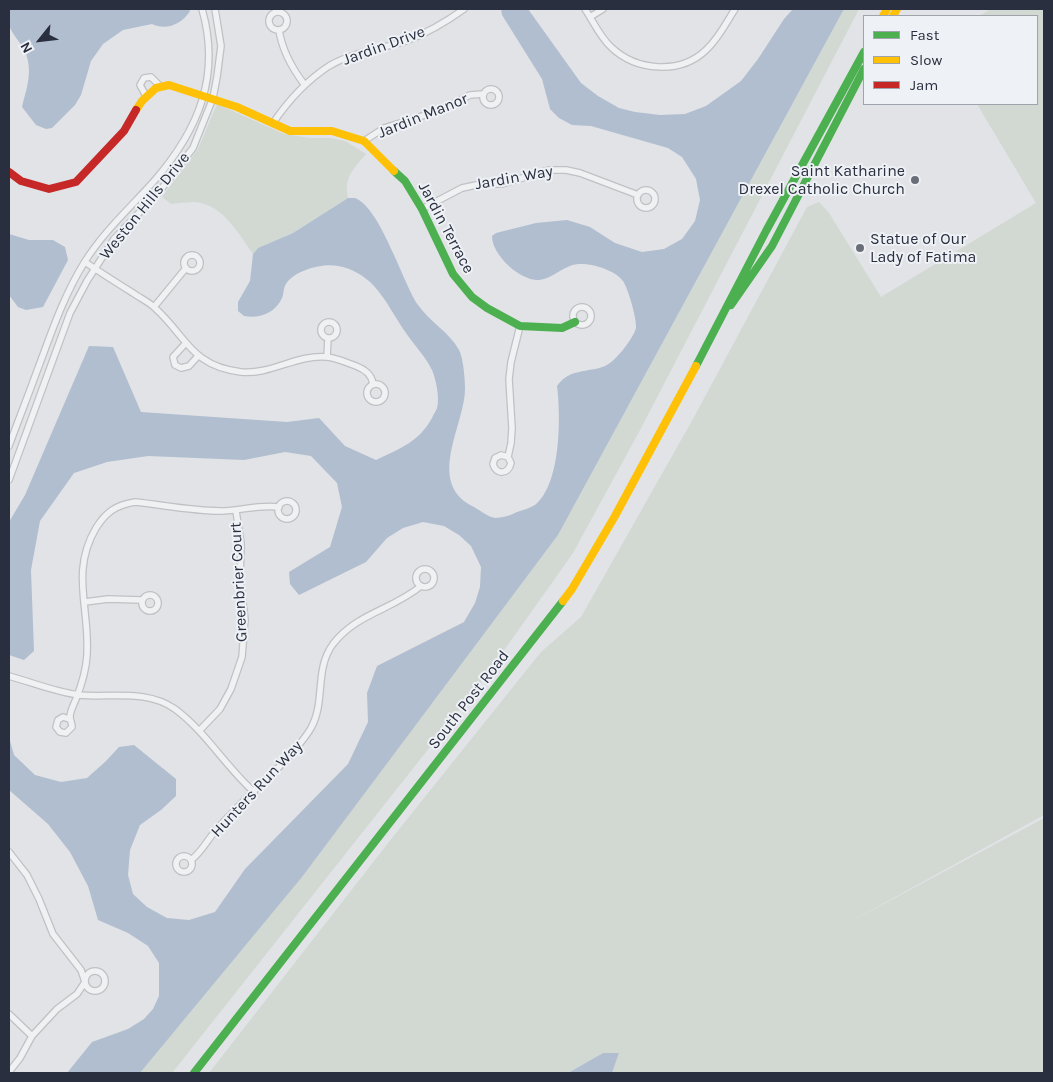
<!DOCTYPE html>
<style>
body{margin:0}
#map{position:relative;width:1053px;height:1082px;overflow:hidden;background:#e1e3e6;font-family:Karla,sans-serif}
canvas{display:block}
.frame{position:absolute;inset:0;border:10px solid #292f3e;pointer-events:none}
.legend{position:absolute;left:863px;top:15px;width:175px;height:90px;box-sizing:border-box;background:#eef1f5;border:1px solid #9fa3ac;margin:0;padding:6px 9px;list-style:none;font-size:15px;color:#292f3e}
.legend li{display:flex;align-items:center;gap:10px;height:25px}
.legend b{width:25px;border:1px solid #9fa3ac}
.north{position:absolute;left:15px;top:15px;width:50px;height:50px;-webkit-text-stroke:4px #eef1f5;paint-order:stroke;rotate:241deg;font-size:14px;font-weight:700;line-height:20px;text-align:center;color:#292f3e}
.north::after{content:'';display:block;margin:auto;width:18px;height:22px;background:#292f3e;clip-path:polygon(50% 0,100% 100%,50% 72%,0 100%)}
</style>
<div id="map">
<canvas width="1053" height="1082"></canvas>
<div class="frame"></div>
<ul class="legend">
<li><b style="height:6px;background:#4caf50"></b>Fast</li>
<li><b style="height:6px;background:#ffc107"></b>Slow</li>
<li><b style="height:6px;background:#c62828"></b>Jam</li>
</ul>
<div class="north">N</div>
</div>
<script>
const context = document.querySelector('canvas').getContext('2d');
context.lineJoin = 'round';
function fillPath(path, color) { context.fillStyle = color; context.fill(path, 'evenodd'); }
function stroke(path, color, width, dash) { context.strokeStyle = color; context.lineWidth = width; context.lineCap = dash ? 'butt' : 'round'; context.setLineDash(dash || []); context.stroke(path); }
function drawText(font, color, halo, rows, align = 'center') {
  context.font = font + ' Karla,sans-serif'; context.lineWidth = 4; context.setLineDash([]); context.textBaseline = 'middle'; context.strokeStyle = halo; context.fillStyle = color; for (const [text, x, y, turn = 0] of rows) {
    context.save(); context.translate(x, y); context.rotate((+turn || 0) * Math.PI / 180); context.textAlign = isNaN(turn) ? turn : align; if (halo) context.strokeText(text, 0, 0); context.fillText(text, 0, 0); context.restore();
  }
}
fillPath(new Path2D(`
 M844,9H859L640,430L573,553L483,680L172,1073H140L300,879L558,535Z
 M991,9H1044V815L839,928L1044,818V1073H612L619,1053H603L568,1073H209L392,838L541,652L581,617L693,419L807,207L819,202L829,213L881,297L1036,203L977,104H1037V16H979Z
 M217,104L284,134L310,138H330L345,141L366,154C353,170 344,176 348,198L293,233L258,248L253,254C239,234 222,203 194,202C186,202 178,203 171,204L162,197L198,149Z`), '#d1d9d2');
fillPath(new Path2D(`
 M9,9H189L190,11C182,24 166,31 152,24L123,30L103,44L91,61L81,95L75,105L52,128L46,129L36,125L22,107C26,90 33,73 26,54C23,44 10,33 9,24C8,20 9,14 9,9Z
 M501,9H528L581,83L598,96L619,108L635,112L660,115L685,114L706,106L741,81L758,59L784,19L793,9H844L558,535L302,877L140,1073H67L92,1042L128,1029L144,1019L153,1009L159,996V963L148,946L128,933L98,920L88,886L70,852L48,824L9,790V737L14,755L35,775L61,782L87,778L106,761L119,747L134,745L176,779V796L161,810L140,825L130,850L128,875L133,894L147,907L167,918L189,920L215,912L245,869L348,764L368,722L367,693L377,666L464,622L475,603L480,587L481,567L471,546L459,535L444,526L423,522L403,528L387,538L366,562L299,595L290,584L289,572L330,547L342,507L337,483L311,456L285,452L244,460L148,456L107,462L74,473L40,521L31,570L34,651L24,660L9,655V522L25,495L89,346L113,347L141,412L287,422L319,418L345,446L376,460C399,449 419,442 432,418C433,415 436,411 437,408C440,399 436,379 432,370C426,357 414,345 406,333C395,318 387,300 374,286C365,276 351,268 338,266C323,263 295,270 286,284C283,288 284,294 282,298C275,313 260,319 244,316L238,311V302L250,281L253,254L258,248L293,233L348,198C350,198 353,198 355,198C380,207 403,283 418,305C430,322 449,332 459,350C463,357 465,378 465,387C466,424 425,481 472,506C478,509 488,517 495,518C501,518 512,515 517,512C523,510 530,508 535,505C561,484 561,417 557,386C570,368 587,373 605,366C615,362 633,339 636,328C637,319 628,288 623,281C614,269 584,260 570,266C559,270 550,279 539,280C520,281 492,255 492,236L496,233L536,223L567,220L590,227L615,243L642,252L664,249L682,239L695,221L700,200L696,179L682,157L668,148L591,126L572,125L559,118L550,109L542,79L502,15Z
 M9,234L29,240H53L65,247L68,260L43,307L26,310L18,307L9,295Z
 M603,1053H619L612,1073H568Z`), '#b1bed0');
const street = new Path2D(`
 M585,9C593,21 600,37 611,47C636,71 680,75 706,50C719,38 726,23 735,9
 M269 21a9 9 0 1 1 18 0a9 9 0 1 1-18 0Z
 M590,17L603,9
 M279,30C282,50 292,68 304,84
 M483 97a8 8 0 1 1 16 0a8 8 0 1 1-16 0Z
 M146,96L140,85L144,78L151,77L160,86
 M273,123C288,101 306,81 329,66C353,52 381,49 406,41C427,33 446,22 464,9
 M364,141L384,128L441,110L470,95L483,94
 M637 199a9 9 0 1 1 18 0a9 9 0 1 1-18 0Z
 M422,209L462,188L481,184H502L549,170H566L580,173L638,195
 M184 263a8 8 0 1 1 16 0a8 8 0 1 1-16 0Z
 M85,262C101,273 117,283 133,293C140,298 149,302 155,308C187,337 191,366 241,372C271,375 297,354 327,357C337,358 347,363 356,366C364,369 372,375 373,384
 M154,307L186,268
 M573 316a9 9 0 1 1 18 0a9 9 0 1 1-18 0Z
 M321 330a8 8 0 1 1 16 0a8 8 0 1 1-16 0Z
 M185,344L173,357L175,365L181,368L189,366L198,356
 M327,357L328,338
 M367 393a9 9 0 1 1 18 0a9 9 0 1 1-18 0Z
 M9,446C18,421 28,396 37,371C51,334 63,297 84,263C103,232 131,207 155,180C199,129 221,75 202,9
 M508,457L501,455L495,458L493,464C496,475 508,475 511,463L508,457L511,443L512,428L509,379L511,362L520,326
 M9,480L70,313L87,281L114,239L159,192L193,148L213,98L217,77L221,46L215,9
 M278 510a9 9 0 1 1 18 0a9 9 0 1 1-18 0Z
 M416 578a9 9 0 1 1 18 0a9 9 0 1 1-18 0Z
 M142 603a8 8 0 1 1 16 0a8 8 0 1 1-16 0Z
 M85,602L108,599L142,600
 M9,676C31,682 55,692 79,695C111,698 147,689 175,709C206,732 225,766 254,792
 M69,719L63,717L58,720L56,727L60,732L66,733L72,727C72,723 70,720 70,717C70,711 74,704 76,699C82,684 86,671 87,655C90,608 70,572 96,528C106,512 116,505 135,502C163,505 192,511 221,511C241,511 258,504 279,507
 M200,730L220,709L231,689L242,657L245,619L240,581L241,543L236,511
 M9,852L27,875L39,899L53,934L81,970L85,982L77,994L57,1009L32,1036L20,1058L9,1072
 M176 864a8 8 0 1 1 16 0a8 8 0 1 1-16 0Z
 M191,860C203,851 208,838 218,828C237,806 259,786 280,766C291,754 303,742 311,728C326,701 314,670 333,644C357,613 392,610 421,586
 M85 981a10 10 0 1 1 20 0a10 10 0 1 1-20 0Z
 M9,1014L32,1036`);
stroke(street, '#bfc1c4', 8);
stroke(street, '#f0f1f3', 5.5);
stroke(new Path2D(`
 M394,171L405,181L422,209L453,274L472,297L487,308L520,326L562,328L575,322
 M731,305L772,246L864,69
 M696,366L766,231L864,52
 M194,1073L563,601`), '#4caf50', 8);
stroke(new Path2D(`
 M883,16L887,9
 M893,16L897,9
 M136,110L142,101L156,88L169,85L237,107L290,131H332L364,141L394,171
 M563,601L572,589L615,516L696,366`), '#ffc107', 8);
stroke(new Path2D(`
 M9,172L21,181L49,189L76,182L124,131L136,110`), '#c62828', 8);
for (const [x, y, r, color] of [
 [915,180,5,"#696e79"],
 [860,248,5,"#696e79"]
]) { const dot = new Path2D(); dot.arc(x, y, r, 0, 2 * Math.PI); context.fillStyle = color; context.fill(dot); stroke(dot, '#eef1f5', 2); }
drawText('16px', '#292f3e', '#eef1f5', [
 ["Jardin Drive",384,46,-20],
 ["Jardin Manor",423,116,-22],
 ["Jardin Way",514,178,-10],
 ["Weston Hills Drive",145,206,-51],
 ["Jardin Terrace",446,228,62],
 ["Greenbrier Court",239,582,-93],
 ["South Post Road",469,700,-52],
 ["Hunters Run Way",257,789,-47]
]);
drawText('16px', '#292f3e', '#eef1f5', [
 ["Saint Katharine",905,171],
 ["Drexel Catholic Church",905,189],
 ["Statue of Our",870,239,"left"],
 ["Lady of Fatima",870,257,"left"]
], 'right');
</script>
